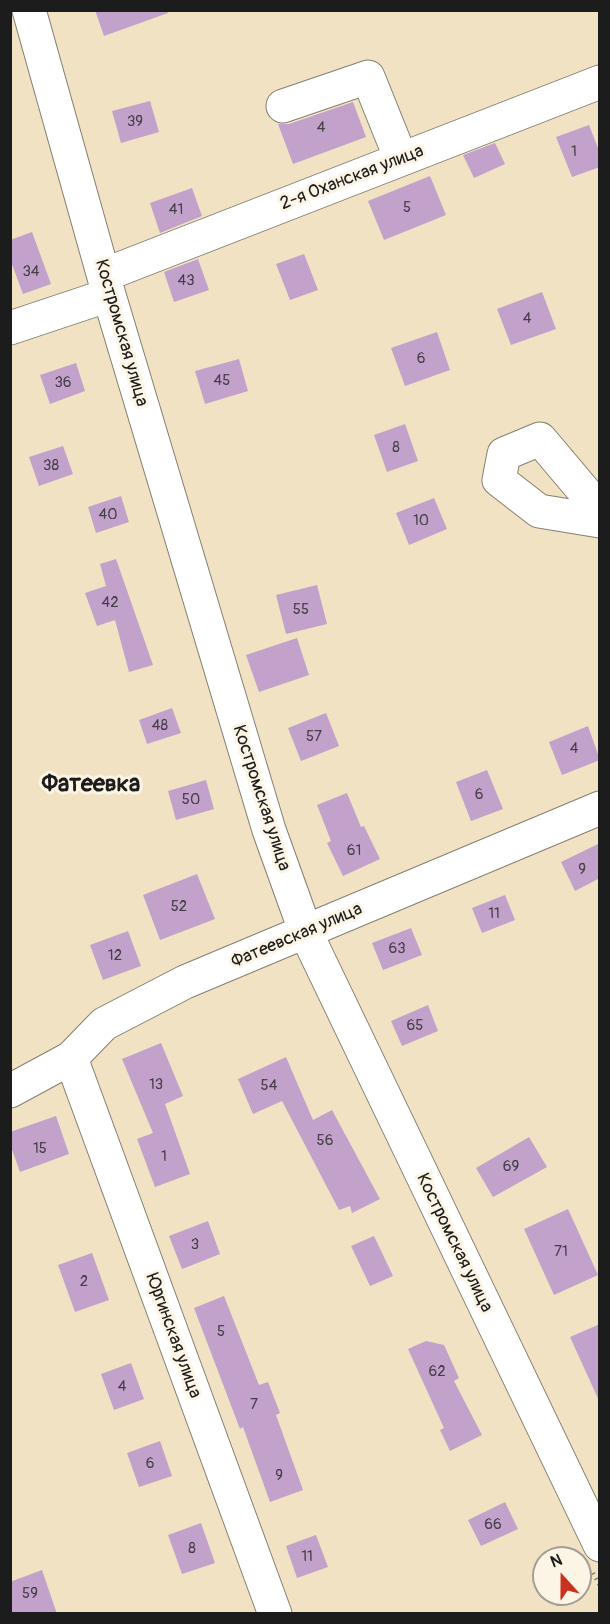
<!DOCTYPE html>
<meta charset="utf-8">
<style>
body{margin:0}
#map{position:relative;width:610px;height:1624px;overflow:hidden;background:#f0e2c3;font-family:Pangolin,sans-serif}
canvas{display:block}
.frame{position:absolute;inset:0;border:12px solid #1c1c1c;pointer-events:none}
.north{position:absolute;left:532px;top:1546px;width:60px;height:60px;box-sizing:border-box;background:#fcf5e5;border:2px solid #a29e95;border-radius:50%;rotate:339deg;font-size:16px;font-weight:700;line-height:24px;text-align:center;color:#1c1c1c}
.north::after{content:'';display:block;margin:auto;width:21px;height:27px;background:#c8321e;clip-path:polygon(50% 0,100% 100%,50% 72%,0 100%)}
</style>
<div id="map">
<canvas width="610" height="1624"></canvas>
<div class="frame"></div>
<div class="north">N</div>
</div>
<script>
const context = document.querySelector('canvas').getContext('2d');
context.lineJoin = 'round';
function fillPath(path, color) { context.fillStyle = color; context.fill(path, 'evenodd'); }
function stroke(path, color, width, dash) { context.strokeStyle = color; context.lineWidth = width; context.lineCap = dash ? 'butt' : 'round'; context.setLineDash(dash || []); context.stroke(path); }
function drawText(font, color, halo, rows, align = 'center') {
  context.font = font + ' Pangolin,sans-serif'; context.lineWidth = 6; context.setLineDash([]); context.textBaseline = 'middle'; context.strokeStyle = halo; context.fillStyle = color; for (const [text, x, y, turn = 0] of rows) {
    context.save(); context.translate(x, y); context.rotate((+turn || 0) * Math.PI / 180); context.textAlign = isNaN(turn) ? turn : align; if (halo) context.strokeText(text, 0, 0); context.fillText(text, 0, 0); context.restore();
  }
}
fillPath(new Path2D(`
 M95,10H168V13L104,36Z
 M150,101L159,132L121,143L112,111Z
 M353,102L366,137L293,164L278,124H289Z
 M589,125L600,153V167L572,177L556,137Z
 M495,143L505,164L474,178L463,155Z
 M430,176L446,215L384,240L368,201Z
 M192,188L202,216L160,233L150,203Z
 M32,232L51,284L23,294L10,259V240Z
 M304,254L318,290L290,300L276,264Z
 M198,259L209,290L174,302L164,272Z
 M542,292L556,329L511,345L497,309Z
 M437,332L450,370L405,386L391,348Z
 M239,359L248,391L205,404L195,371Z
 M76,363L85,391L50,404L40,375Z
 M405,424L418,461L387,472L374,435Z
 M63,446L73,474L39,486L29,457Z
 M121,496L129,522L96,533L88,507Z
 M434,498L447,529L409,545L396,513Z
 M116,559L153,665L129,672L115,620L97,626L85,593L106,586L100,564Z
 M317,585L327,624L286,634L276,595Z
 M297,638L309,675L259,692L246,655Z
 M172,708L181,733L147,744L139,720Z
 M326,713L339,746L301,761L288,728Z
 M588,726L600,760L562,775L549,742Z
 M487,770L503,809L471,821L456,782Z
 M206,780L214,809L176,820L168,791Z
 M347,793L361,827L364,826L380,859L343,876L327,843L331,841L317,805Z
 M600,843V878L575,891L561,862Z
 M197,874L215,919L160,940L143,895Z
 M505,895L515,920L482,933L472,908Z
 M411,928L422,955L383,970L372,943Z
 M128,931L141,966L103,980L90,945Z
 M428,1005L438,1031L402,1046L391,1021Z
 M161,1043L183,1096L165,1104L190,1174L155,1187L137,1139L153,1133L122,1059Z
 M286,1057L313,1120L332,1110L380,1199L352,1213L350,1206L339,1210L282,1101L253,1114L238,1079Z
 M56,1116L69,1154L20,1172L10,1144V1132Z
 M529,1137L547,1167L493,1197L476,1168Z
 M568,1209L598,1275L554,1295L524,1229Z
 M208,1221L220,1254L182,1269L169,1236Z
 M374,1236L393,1276L370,1286L351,1246Z
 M92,1253L109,1300L75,1312L58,1265Z
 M224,1296L259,1385L268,1382L280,1413L276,1415L303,1490L270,1502L243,1427L240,1429L194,1308Z
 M600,1324V1403L570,1337Z
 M426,1341L444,1345L459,1378L454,1381L482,1435L450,1451L440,1430L444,1428L408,1349Z
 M131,1363L144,1399L114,1410L101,1374Z
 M160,1441L172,1476L139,1487L127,1453Z
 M505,1502L518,1529L481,1546L468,1520Z
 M201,1523L215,1563L182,1574L168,1535Z
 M316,1535L328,1567L297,1578L286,1546Z
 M42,1570L57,1614H10V1582Z`), '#c2a2cb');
const minor = new Path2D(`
 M29,10L109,295L269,830L306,933L600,1545
 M283,106L368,77L401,159
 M104,275L600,82
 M10,328L109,295
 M600,510L540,439L504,454L499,480L539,511L600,521
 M71,1058L275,1614
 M10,1091L71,1058L104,1024L185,982L600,808`);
stroke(minor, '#867f70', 35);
stroke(new Path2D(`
 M593,1573L600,1586`), '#867f70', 4, [1.5, 4.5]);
stroke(minor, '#fff', 33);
drawText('15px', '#463e48', null, [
 ["39",135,122],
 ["4",321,128],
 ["1",574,152],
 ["5",407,208],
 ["41",176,210],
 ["34",31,272],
 ["43",186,281],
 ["4",527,319],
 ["6",421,359],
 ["45",222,381],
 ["36",63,383],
 ["8",396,448],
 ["38",51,466],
 ["40",108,515],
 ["10",421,521],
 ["42",110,603],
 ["55",301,610],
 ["48",160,726],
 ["57",314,737],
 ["4",574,749],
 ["6",479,795],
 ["50",191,800],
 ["61",354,851],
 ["9",582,870],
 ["52",179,907],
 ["11",494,914],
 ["63",397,949],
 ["12",115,956],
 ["65",415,1026],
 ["13",156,1085],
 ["54",269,1086],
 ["56",325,1141],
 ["15",40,1149],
 ["1",164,1157],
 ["69",511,1167],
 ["3",195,1245],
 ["71",561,1252],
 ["2",84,1282],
 ["5",221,1332],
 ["62",437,1372],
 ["4",122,1387],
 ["7",254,1405],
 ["6",150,1464],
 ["9",279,1476],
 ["66",493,1525],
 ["8",192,1549],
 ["11",307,1557],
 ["59",30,1594]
]);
drawText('18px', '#1c1c1c', '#fcf5e5', [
 ["2-я Оханская улица",352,178,-21],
 ["Костромская улица",121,333,74],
 ["Костромская улица",261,798,72],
 ["Фатеевская улица",297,936,-23],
 ["Костромская улица",454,1243,64],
 ["Юргинская улица",173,1336,70]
]);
drawText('bold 24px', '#1c1c1c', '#fcf5e5', [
 ["Фатеевка",91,785]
]);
</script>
